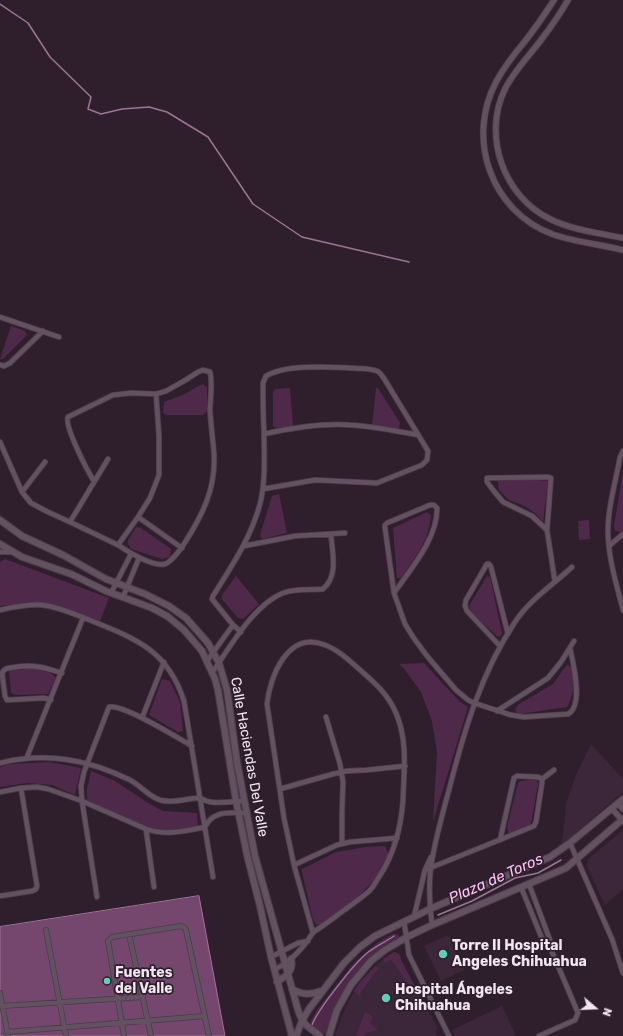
<!DOCTYPE html>
<meta charset="utf-8">
<style>
body{margin:0}
#map{position:relative;width:623px;height:1036px;overflow:hidden;background:#2f1f2d;font-family:Rubik,sans-serif}
canvas{display:block}
.north{position:absolute;left:575px;top:988px;width:40px;height:40px;-webkit-text-stroke:3px #2f1f2d;paint-order:stroke;rotate:109deg;font-size:11px;font-weight:700;line-height:16px;text-align:center;color:#f1e5ef}
.north::after{content:'';display:block;margin:auto;width:14px;height:18px;background:#f1e5ef;clip-path:polygon(50% 0,100% 100%,50% 72%,0 100%)}
</style>
<div id="map">
<canvas width="623" height="1036"></canvas>
<div class="north">N</div>
</div>
<script>
const context = document.querySelector('canvas').getContext('2d');
context.lineJoin = 'round';
function fillPath(path, color) { context.fillStyle = color; context.fill(path, 'evenodd'); }
function stroke(path, color, width, dash) { context.strokeStyle = color; context.lineWidth = width; context.lineCap = dash ? 'butt' : 'round'; context.setLineDash(dash || []); context.stroke(path); }
function drawText(font, color, halo, rows, align = 'center') {
  context.font = font + ' Rubik,sans-serif'; context.lineWidth = 3.5; context.setLineDash([]); context.textBaseline = 'middle'; context.strokeStyle = halo; context.fillStyle = color; for (const [text, x, y, turn = 0] of rows) {
    context.save(); context.translate(x, y); context.rotate((+turn || 0) * Math.PI / 180); context.textAlign = isNaN(turn) ? turn : align; if (halo) context.strokeText(text, 0, 0); context.fillText(text, 0, 0); context.restore();
  }
}
fillPath(new Path2D(`
 M591,744L623,779V792L560,847L555,849L561,843L563,836L566,803L576,775Z
 M623,830V889L605,905L587,867L588,859Z
 M448,935L464,970L441,981L424,946Z
 M394,952L399,954L401,957V960L438,1029L435,1031L438,1036H335L346,1006L360,982L383,959Z
 M502,1006L516,1036H455L452,1030Z`), '#3c2639');
fillPath(new Path2D(`
 M11,326L25,331L27,335L3,359H0Z
 M202,384L207,387V411L203,415H167L163,413L164,402L183,395Z
 M290,388L293,427L276,428L273,426V393L275,389Z
 M376,388H378L400,423L399,428L395,430L372,426Z
 M623,472V530L621,532L615,531L614,526Z
 M497,477L548,481L543,522L535,513L525,506L509,500L499,490Z
 M279,494L287,533L262,539L260,535L272,496Z
 M427,512L431,515C430,539 414,559 401,578H397L393,528Z
 M589,520L590,539L579,540L578,521Z
 M136,527L141,528L171,549L170,557L162,559L131,549L127,542Z
 M5,559L109,598L100,621L56,606L32,602L0,606V562Z
 M236,576L259,604L243,619L238,618L222,599V595Z
 M487,576L490,577L502,633L501,636L498,637L471,612L469,606Z
 M424,663L459,701L468,707L433,822L437,752L432,721L421,692L405,670L399,664Z
 M567,665L570,666C575,677 574,697 567,707L520,714C514,712 514,708 519,704L553,684L565,667Z
 M33,668C41,670 51,671 56,678L48,694L15,695L11,693L9,671Z
 M162,679L170,681L180,702L183,731L178,732L149,715Z
 M49,762L81,768L75,795L52,785L27,783L0,787V767L9,764Z
 M91,771L115,781L148,803L163,811L197,813L198,828L166,832L148,829L87,800V789Z
 M533,779L537,780L538,784L531,824L511,834L508,833L507,827L518,783L521,781Z
 M385,846L389,855C375,887 348,906 320,925L316,924L313,920L302,872V869L336,852L366,847Z
 M393,934H397L399,936V939L358,973L329,1029L326,1033L322,1034L311,1025V1020L317,1010L353,964L377,943Z
 M394,952C399,953 401,955 401,960L415,987L413,991L410,990L409,985L393,962L391,960L385,963L383,959Z
 M375,966L378,967V969L360,993L361,994L360,996L354,991L360,982Z
 M365,1012L373,1017L370,1023L378,1030L368,1032L364,1036H356Z`), '#4f294a');
const water = new Path2D(`
 M199,896L225,1036H0V927Z`);
fillPath(water, '#75476f');
stroke(water, '#9a7695', 1);
stroke(new Path2D(`
 M0,4L28,23L50,57L91,97L88,109L101,114L122,109L149,107L167,112L208,137L253,204L302,237L409,262
 M438,915L472,901L515,878L538,873L561,860
 M312,1025C318,1009 354,964 367,953C375,947 385,942 394,936`), '#9a7695', 1.5);
const minor = new Path2D(`
 M0,317L59,337
 M0,365L4,366L10,363L43,331
 M264,434C292,428 322,423 350,425C373,426 395,431 418,435
 M0,442L22,492L31,503L48,512L70,522L118,545L138,517L150,498L159,475V436L156,394
 M623,451L620,457C616,481 607,510 608,535C609,561 617,586 623,610
 M94,481C88,472 64,426 68,417L113,395L131,393L156,394L166,391L184,381L198,372L203,370L210,372C213,383 210,400 210,411C211,426 213,440 214,454C216,489 202,516 184,544C181,549 170,563 165,564C153,567 128,552 118,545
 M22,492L45,462
 M138,517L182,548
 M70,522L108,459
 M547,530L532,516L503,502L493,490L487,482V478L548,477L551,478L547,530L555,582
 M244,546L295,536L345,533
 M609,546L623,534
 M0,552H11
 M111,593L131,554
 M394,593C410,570 438,538 437,508L434,505H430L387,523L385,525V528L394,593L405,624L413,637L427,656L456,690L468,700L474,703L511,715L524,717L568,714C584,706 573,662 570,648
 M123,597L139,558
 M0,610C14,607 28,604 42,605C60,607 76,615 92,621C137,639 168,651 184,701L213,877
 M241,632L233,625L212,599L213,596C231,567 251,538 260,504C266,480 264,456 264,432C263,415 263,399 263,383L266,376C286,364 329,367 352,368C360,369 369,368 377,371C380,372 383,377 385,380L428,451L427,460L422,465L377,483L315,480L263,489
 M500,646L467,611L465,606L466,600L487,564H489L491,567L508,634
 M207,661L233,625
 M212,673C230,647 255,602 286,592C296,589 312,590 323,589C339,576 332,552 331,534
 M51,700L44,698L7,700L5,696L2,673C5,667 10,668 16,667C33,664 46,668 62,673
 M497,711L548,678L561,662L574,641
 M326,717L340,764L343,782L342,813V843
 M142,718L164,662
 M27,757L83,618
 M0,763C47,752 87,759 130,780C140,785 148,796 160,800C174,804 186,798 199,798C203,799 207,802 211,802C220,804 235,801 244,801
 M542,779L554,770
 M280,789L333,774L347,771L367,770L405,766
 M0,792L21,788L37,787L48,789L82,801L146,829C166,836 185,831 205,827C213,810 229,813 246,813
 M146,829L154,887
 M500,840L514,778L517,776L538,777L542,779
 M570,843L612,939L623,973
 M294,865L337,845L350,842L397,838
 M425,870L534,826L536,822L542,783V779
 M521,887L543,941L550,947V940L529,884
 M0,896L32,891L36,889L37,886L21,788
 M97,897L82,801L81,786L84,772L109,707C122,703 178,738 192,746
 M414,917L425,870L431,857
 M404,921L409,955L449,1036
 M432,925C429,902 428,878 433,855C437,833 443,812 449,790C464,731 481,673 515,622C529,600 553,585 572,567
 M46,930L66,1036
 M129,934L151,1036
 M271,957L298,943L308,941
 M274,970C288,963 296,955 306,943C309,939 311,934 315,931C329,922 341,912 354,903C360,898 367,894 371,889C374,886 376,881 379,877C395,853 401,828 403,800C404,770 408,741 396,713C388,694 374,682 359,669C349,660 338,650 325,645C288,630 270,676 267,704L284,818L294,865L313,933
 M0,993L8,1036
 M2,1006L143,997
 M7,1032L205,1016
 M124,1036L108,941L112,937L181,926L184,927L186,930L209,1036
 M539,1036L575,1020L578,1013L550,947`);
const tertiary = new Path2D(`
 M554,0C545,14 536,27 526,40C515,53 504,67 496,82C466,139 491,211 552,234C574,242 599,244 623,250
 M568,0C560,14 551,27 541,40C529,56 514,71 505,89C482,136 504,197 550,219C572,230 599,233 623,238
 M618,803L623,809
 M612,809L623,821`);
const secondary = new Path2D(`
 M0,520L22,536L63,555L106,579L145,594L169,606L186,618L208,643L219,663L227,690L237,762L255,856L298,1010C304,1028 308,1025 320,1036
 M0,544L22,557L71,574L106,591L152,608L167,616L184,630L202,651L215,679L218,690L236,801L247,855L260,906L271,957L292,1036
 M277,982C286,976 294,971 291,959
 M292,989C302,995 310,995 321,991
 M296,1036L302,1021L309,1009L344,963L360,947L375,936L430,909L550,857L570,843L623,799
 M329,1036L337,1010L351,985L371,961L385,950L407,937L432,925L566,868L623,819`);
stroke(minor, '#4b3d49', 6);
stroke(tertiary, '#4b3d49', 7);
stroke(secondary, '#4b3d49', 8);
stroke(minor, '#635060', 4.5);
stroke(tertiary, '#635060', 5.5);
stroke(secondary, '#635060', 6);
for (const [x, y, r, color] of [
 [443,954,5,"#5dceb9"],
 [107,981,4,"#5dceb9"],
 [386,998,5,"#5dceb9"]
]) { const dot = new Path2D(); dot.arc(x, y, r, 0, 2 * Math.PI); context.fillStyle = color; context.fill(dot); stroke(dot, '#2f1f2d', 1.5); }
drawText('14px', '#f1e5ef', '#2f1f2d', [
 ["Calle Haciendas Del Valle",249,757,80]
]);
drawText('bold 14px', '#f1e5ef', '#2f1f2d', [
 ["Torre II Hospital",452,946],
 ["Angeles Chihuahua",452,962],
 ["Fuentes",115,973],
 ["del Valle",115,989],
 ["Hospital Ángeles",395,990],
 ["Chihuahua",395,1006]
], 'left');
drawText('italic 15px', '#fdc3f5', '#2f1f2d', [
 ["Plaza de Toros",496,879,-24]
]);
</script>
